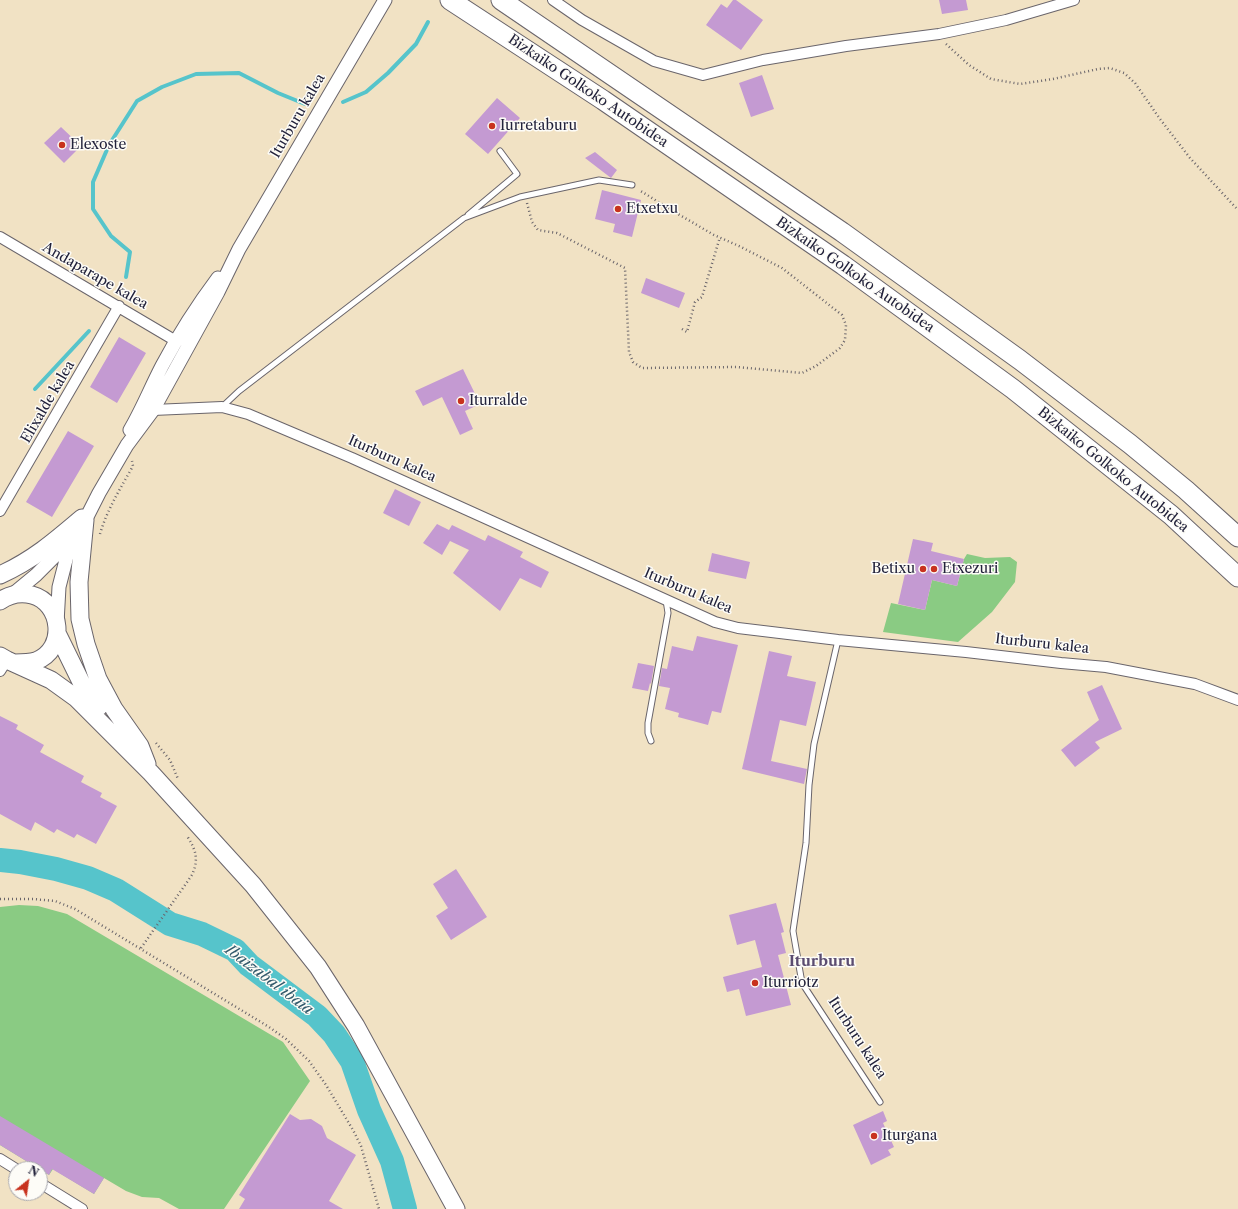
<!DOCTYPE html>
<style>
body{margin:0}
#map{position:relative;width:1238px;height:1209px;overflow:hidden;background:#f1e2c4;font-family:"Libre Caslon Text",serif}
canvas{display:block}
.north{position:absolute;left:8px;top:1161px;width:40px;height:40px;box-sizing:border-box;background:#fdfcf7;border:1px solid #a5a5ac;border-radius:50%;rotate:30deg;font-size:11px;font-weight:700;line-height:16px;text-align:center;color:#22223b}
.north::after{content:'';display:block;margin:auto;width:14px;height:18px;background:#c8321e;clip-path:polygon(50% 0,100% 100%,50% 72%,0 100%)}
</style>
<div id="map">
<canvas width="1238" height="1209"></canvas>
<div class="north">N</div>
</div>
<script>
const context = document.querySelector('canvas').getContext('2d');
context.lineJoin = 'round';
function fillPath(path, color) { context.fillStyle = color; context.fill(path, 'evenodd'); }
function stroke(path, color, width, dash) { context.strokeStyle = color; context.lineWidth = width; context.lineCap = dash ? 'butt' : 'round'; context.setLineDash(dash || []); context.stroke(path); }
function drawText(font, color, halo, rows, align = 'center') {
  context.font = font + ' "Libre Caslon Text",serif'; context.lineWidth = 3; context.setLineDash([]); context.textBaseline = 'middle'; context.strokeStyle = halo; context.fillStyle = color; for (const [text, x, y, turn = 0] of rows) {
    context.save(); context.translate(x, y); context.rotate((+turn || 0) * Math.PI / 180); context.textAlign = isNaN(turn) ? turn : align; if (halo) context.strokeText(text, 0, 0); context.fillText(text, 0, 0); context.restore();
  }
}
fillPath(new Path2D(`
 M967,554L985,558L1010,557L1017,562L1015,582L992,612L958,642L883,632L891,603L925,610L932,580L957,586L964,559Z
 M19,905L38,906L67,914L283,1042L310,1081L224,1209H179L159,1198L142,1197L126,1191L104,1178L94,1194L53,1169L49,1175L0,1145V907Z`), '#8acb83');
stroke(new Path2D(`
 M343,102L366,92L388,73L416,44L428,22
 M126,277L130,252L111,236L93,209V182L109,145L137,101L162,87L196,74L239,73L278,93L305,104
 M35,389L89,331`), '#56c4cb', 4);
stroke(new Path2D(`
 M0,860L20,862L56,869L88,878L116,890L170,924L202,934L235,950L249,965L317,1016L334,1034L352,1061L369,1110L392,1161L405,1209`), '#56c4cb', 24);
fillPath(new Path2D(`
 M733,0H736L763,20L741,50L706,25L721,4L727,8Z
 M939,0H966L968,10L942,14Z
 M762,75L774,109L751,117L739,83Z
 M497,98L520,118L488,154L465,134Z
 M61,127L81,146L64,163L44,143Z
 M595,152L617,170L611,178L585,158Z
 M602,190L641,200L632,237L613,232L615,224L595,219Z
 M646,278L685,293L679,308L641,293Z
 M119,337L146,353L117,403L90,387Z
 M463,369L480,404L465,411L473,429L460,435L442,397L423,406L415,391Z
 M68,431L94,446L52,517L26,502Z
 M395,489L421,502L409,526L383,513Z
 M437,524L449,530L452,525L485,541L488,535L523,552L520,557L549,572L541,588L520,578L500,611L453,573L469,550L450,541L442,555L423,543Z
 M913,539L933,543L931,551L964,559L957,586L932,580L925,610L898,604Z
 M712,553L750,562L746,579L708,571Z
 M697,636L738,645L721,713L712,711L708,725L678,717L679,713L665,709L670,688L659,686L662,668L667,669L672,646L693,651Z
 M769,651L792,656L787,676L816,682L806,726L780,720L771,761L807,769L804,784L742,769Z
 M638,663L654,666L651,684L650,683L648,691L632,688Z
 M1102,685L1122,729L1095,742L1100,748L1075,767L1061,750L1099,720L1087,692Z
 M0,716L18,725L16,729L44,745L40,752L84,776L81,782L102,793L100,797L117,806L96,844L77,834L74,838L57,829L54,833L35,822L31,831L0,814Z
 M456,869L487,917L451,940L436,916L448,908L433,884Z
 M776,903L784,932L781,933L786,953L778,955L791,1005L746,1016L739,989L727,992L723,977L762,967L755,940L737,945L729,915Z
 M883,1111L887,1121L883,1123L894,1147L888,1150L891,1155L871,1165L853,1125Z
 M290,1114L300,1120L311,1119L322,1126L327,1138L356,1155L329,1201L343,1209H239L245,1199L239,1195Z
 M0,1116L104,1178L94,1194L52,1169L49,1175L0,1145Z`), '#c49ad2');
const service = new Path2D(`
 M468,215L517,174L500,151
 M222,407L239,391L464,218L520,197L599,180L632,185
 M838,640L814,744L809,785L806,843L793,931L802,983L880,1102
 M651,741L648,733V723L668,613L666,600`);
const minor = new Path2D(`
 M553,0L582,20L654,61L703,75L763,60L846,46L939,34L1006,20L1074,0
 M0,237L176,341
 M148,414L153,410L222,407L248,414L352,458L715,622L738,628L838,640L966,652L1061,663L1106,667L1195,684L1238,700
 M0,511L119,306
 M0,671L7,660
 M0,1159L16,1169
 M40,1183L82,1209`);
const tertiary = new Path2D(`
 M130,430C142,410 151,387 162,366C178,336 197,306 218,278
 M13,594L36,575L57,554L72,532
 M57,623L59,587L67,556L99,493L127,445L153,410L218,292L239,249L385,0`);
const trunk = new Path2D(`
 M85,520L79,582L80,619L86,644L98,679L114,709L140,746L147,764
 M0,575C33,560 55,541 82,518
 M0,601C10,594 20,592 32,595C62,603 67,649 36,661C29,663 23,663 15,663
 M57,633L85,690L99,707
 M0,656L7,660L51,680L76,698L151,773L253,885L318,967L356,1026L456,1209`);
const motorway = new Path2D(`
 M450,0L603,100L843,265L1013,389L1171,515L1238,577
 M501,0L842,232L1020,360L1130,444L1186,490L1238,537`);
stroke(service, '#6a656b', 7);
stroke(minor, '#6a656b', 12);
stroke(tertiary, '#6a656b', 15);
stroke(trunk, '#6a656b', 19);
stroke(motorway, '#6a656b', 21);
stroke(new Path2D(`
 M946,44L969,65L991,79L1020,84L1053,79L1098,69L1110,68L1124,73L1135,83L1160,119L1190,158L1238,210
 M527,203L532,222L538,230L557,233L625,268L629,352L633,362L642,368L737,367L802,373L816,366L840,348L845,340L846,325L842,315L782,268L739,246L714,235L678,214L639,190
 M682,329L687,332L695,302L702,297L720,237
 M100,534C107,510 120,489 133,466L132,461
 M156,743L170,760L178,779
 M0,899H33L55,901L75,909L269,1027L286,1039L309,1061L326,1085L353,1130L361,1146L379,1209
 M141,948L192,875C199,859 196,850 187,836`), '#6a656b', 2.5, [1, 3]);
stroke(service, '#fff', 5);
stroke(minor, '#fff', 10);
stroke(tertiary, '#fff', 13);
stroke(trunk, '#fff', 17);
stroke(motorway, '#fff', 19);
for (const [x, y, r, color] of [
 [492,126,4,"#c8321e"],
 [62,145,4,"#c8321e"],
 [618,209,4,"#c8321e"],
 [461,401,4,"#c8321e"],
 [923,569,4,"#c8321e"],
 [934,569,4,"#c8321e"],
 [755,983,4,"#c8321e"],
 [874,1136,4,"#c8321e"]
]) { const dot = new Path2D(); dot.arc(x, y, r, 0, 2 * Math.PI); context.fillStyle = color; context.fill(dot); stroke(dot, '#fdfcf7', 1.5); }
drawText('14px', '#22223b', '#fdfcf7', [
 ["Bizkaiko Golkoko Autobidea",588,91,34],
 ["Iturburu kalea",298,116,-60],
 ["Bizkaiko Golkoko Autobidea",855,275,35],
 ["Andaparape kalea",95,276,30],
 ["Elixalde kalea",48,402,-60],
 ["Iturburu kalea",392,459,24],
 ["Bizkaiko Golkoko Autobidea",1113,470,39],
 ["Iturburu kalea",688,591,23],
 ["Iturburu kalea",1042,644,6],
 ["Iturburu kalea",857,1038,57]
]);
drawText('14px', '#22223b', '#fdfcf7', [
 ["Iurretaburu",500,126],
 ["Elexoste",70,145],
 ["Etxetxu",626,209],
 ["Iturralde",469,401],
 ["Betixu",915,569,"right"],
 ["Etxezuri",942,569],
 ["Iturriotz",763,983],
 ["Iturgana",882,1136]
], 'left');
drawText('bold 15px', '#5b4c70', '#fdfcf7', [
 ["Iturburu",822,962]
]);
drawText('italic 15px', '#345b6d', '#fdfcf7', [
 ["Ibaizabal ibaia",269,980,37]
]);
</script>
